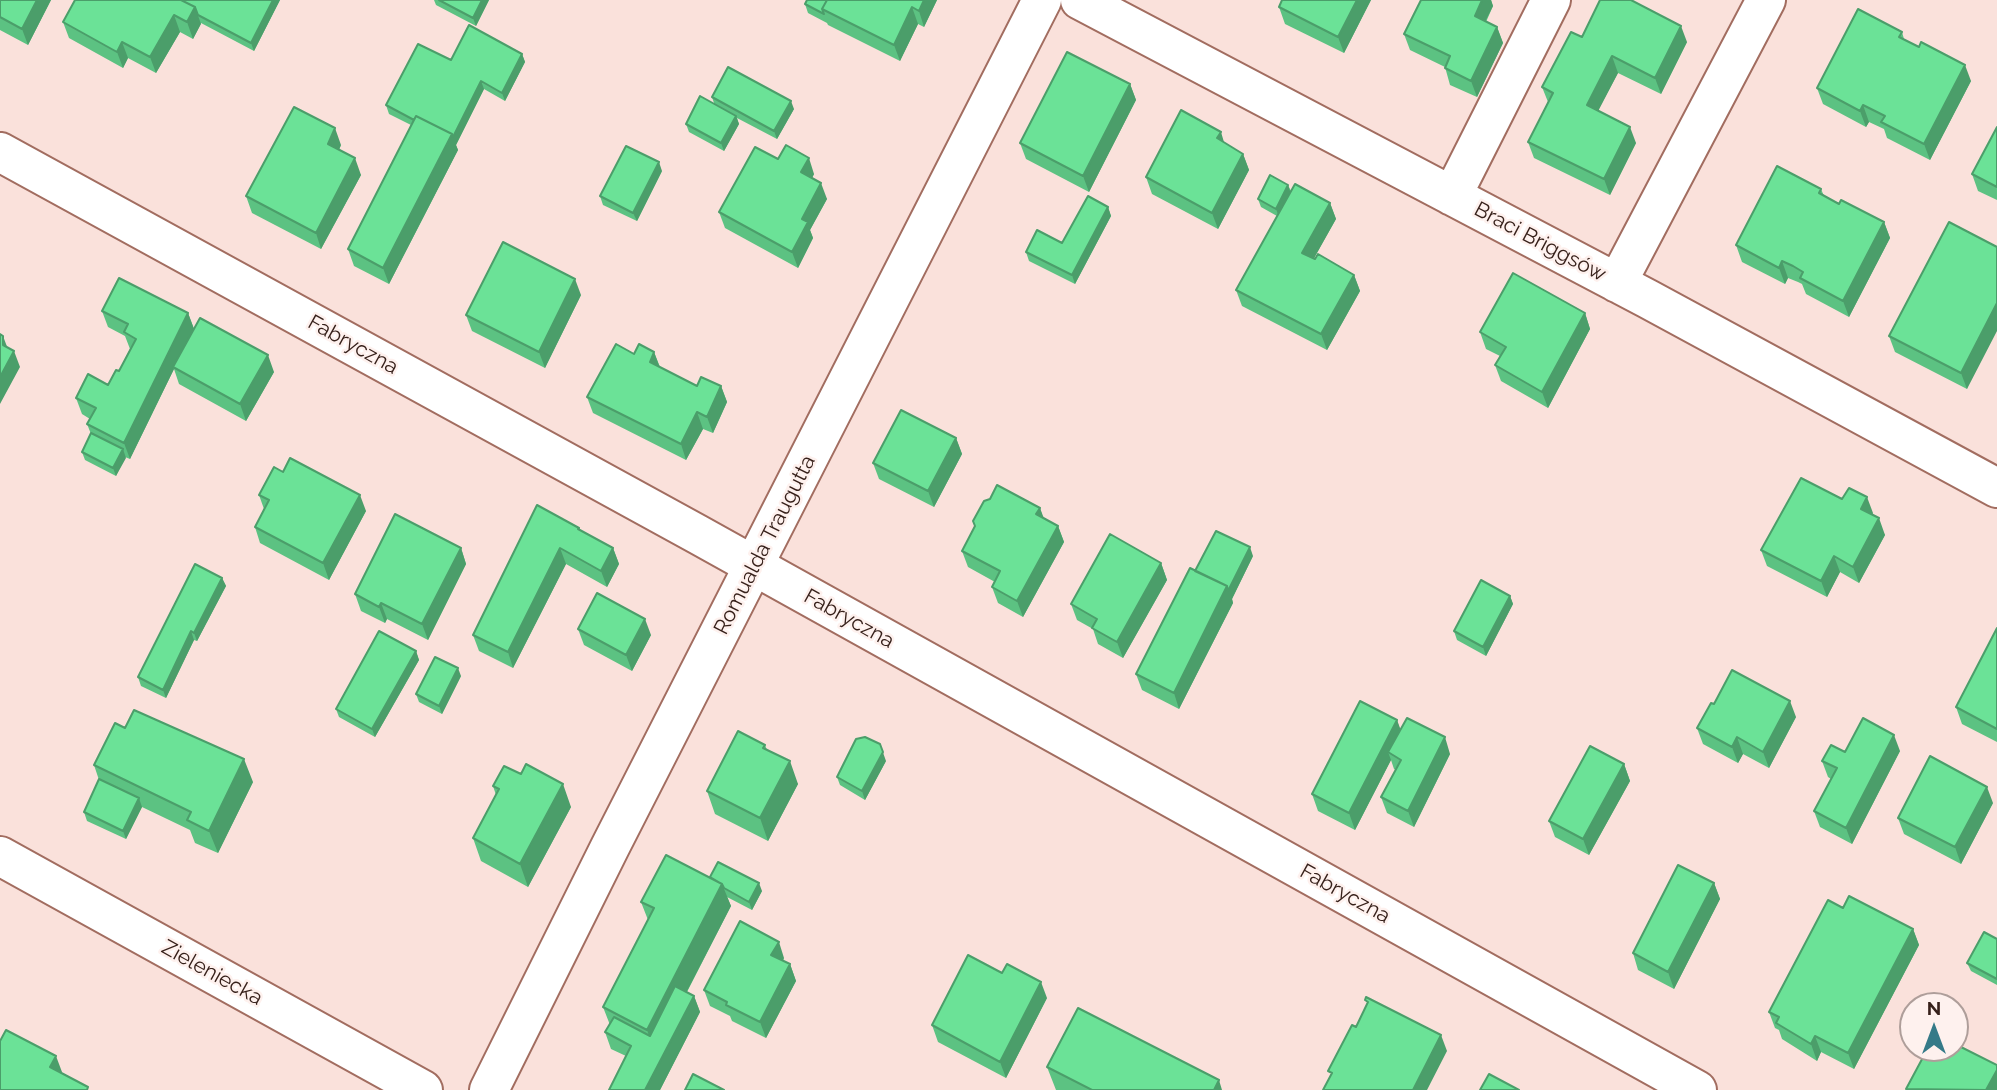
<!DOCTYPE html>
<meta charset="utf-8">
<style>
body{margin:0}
#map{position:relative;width:1997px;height:1090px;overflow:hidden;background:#fae1db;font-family:Raleway,sans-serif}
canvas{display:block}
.north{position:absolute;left:1899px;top:992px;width:70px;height:70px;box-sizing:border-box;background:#fef1ee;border:2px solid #ae9e9a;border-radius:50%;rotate:0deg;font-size:19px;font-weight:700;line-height:28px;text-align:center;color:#37211b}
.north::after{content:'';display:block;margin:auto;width:24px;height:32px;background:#357a88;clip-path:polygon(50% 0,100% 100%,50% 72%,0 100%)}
</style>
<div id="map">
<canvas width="1997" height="1090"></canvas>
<div class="north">N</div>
</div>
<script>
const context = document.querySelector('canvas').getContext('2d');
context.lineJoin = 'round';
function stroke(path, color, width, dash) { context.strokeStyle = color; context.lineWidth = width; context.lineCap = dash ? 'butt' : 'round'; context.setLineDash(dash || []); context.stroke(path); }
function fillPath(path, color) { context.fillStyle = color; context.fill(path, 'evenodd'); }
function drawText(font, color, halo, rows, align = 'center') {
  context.font = font + ' Raleway,sans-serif'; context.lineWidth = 5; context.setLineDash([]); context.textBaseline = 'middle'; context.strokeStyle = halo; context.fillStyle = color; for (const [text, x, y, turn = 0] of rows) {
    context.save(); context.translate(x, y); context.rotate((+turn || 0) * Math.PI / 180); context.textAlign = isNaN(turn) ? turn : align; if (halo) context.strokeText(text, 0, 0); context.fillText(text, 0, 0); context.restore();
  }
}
const minor = new Path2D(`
 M1080,0L1648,299L1997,488
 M0,152L697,534L1697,1090
 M1452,196L1551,0
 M1617,283L1766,0
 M0,856L423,1090
 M489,1090L610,847L1042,0`);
stroke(minor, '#a26d60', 42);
stroke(minor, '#fff', 38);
fillPath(new Path2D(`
 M0,0H51L28,45L0,30Z
 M75,0H280L254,51L201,23L193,39L180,32L156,73L128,58L123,68L69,38L63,22Z
 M434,0H489L476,26L436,5Z
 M937,0L924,27L918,24L900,61L828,25L827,23L808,13L805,4Z
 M1282,0H1371L1344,53L1285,24L1279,7Z
 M1421,0H1491L1493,6L1486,22L1497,27L1503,43L1477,97L1450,85L1445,67L1410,50L1404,34Z
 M1902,32L1904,39L1971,81L1930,160L1887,138L1884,129L1869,122L1866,127L1823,104L1817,88Z
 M1582,37L1687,42L1661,94L1618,73L1598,110L1636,143L1610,195L1534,158L1528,142L1548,102L1542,87Z
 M522,54L525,62L505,101L484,89L456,145L458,150L389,284L354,266L348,249L411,125L389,114L386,105L451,60Z
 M1130,84L1136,100L1089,192L1026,159L1020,143Z
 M712,97L794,109L777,139L737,118L739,124L724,151L689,132L686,124L714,103Z
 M1997,127V200L1978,191L1972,174Z
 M341,145L339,150L361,175L321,249L252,213L246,196Z
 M1243,154L1249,170L1218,229L1152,194L1146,177Z
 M778,159L814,174L812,178L827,199L810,230L813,238L798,268L725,228L719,212Z
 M662,171L637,221L603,205L600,196Z
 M1288,185L1291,191L1330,203L1336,219L1314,258L1354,275L1360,291L1327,350L1242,306L1236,290L1277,216L1261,207L1258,199Z
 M1821,189L1824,196L1839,204L1884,222L1890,238L1849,317L1806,294L1802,284L1798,282L1788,278L1785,284L1742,262L1736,245Z
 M1108,207L1111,216L1075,284L1029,261L1026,252L1062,243Z
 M1997,247L1967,389L1895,352L1889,336Z
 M581,295L545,368L472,331L466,315Z
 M102,311L188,313L194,329L188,341L274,372L246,421L179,384L174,369L130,459L125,457L116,476L85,460L82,452L91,434L87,424L90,419L82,414L76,398L108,385L119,371L130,349L125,336L108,327Z
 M1585,313L1590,329L1548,408L1501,381L1495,365L1500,356L1486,349L1480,332Z
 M654,352L660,367L697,386H721L727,402L713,433L703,429L686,460L593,413L587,397L634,354Z
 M956,438L962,454L934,507L879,479L873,463Z
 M283,472L366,511L329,580L260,543L255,527L264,509L259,495Z
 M1040,508L1043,518L1058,526L1064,542L1023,617L998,603L992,587L995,582L968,567L962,551Z
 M1873,513L1872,515L1885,535L1859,583L1840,572L1827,597L1767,566L1761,550Z
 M579,528L580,530L613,548L619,564L607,587L566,564L513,668L479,651L473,635Z
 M461,548L466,564L428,640L387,619L385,623L361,611L355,594Z
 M1253,556L1232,599L1233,603L1179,709L1142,690L1136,674L1195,571Z
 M1161,563L1167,580L1123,658L1098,644L1093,629L1077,620L1071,604Z
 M222,578L226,586L197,641L194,640L166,698L141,686L138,677Z
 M1510,596L1513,604L1486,656L1457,640L1454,631Z
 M1997,628V742L1962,724L1956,707Z
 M578,629L651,635L632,671L584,645Z
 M416,651L419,660L375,737L339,717L336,709Z
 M461,676L442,714L419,702L416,694Z
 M1714,704L1796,717L1769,768L1743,754L1738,763L1703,744L1697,728Z
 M1397,720L1400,730L1450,754L1414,827L1387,813L1381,797L1396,770L1394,769L1391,760L1355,830L1318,811L1312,794Z
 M765,745L767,750L798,784L768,841L715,814L707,791Z
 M1900,751L1852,844L1820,827L1814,811L1831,779L1828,777L1822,761L1845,752Z
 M886,761L865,800L840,785L837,777Z
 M1624,764L1630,781L1589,855L1555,837L1549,821Z
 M94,765L253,782L218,853L195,843L190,830L142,807L126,839L87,821L84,812L99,780Z
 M521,774L571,807L528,887L481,861L473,838L496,795L493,786Z
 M1993,803L1961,864L1904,834L1898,818Z
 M710,877L762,891L752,910L727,897L731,906L687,992L694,996L700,1012L660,1090H609L626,1056L611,1049L605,1032L610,1025L603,1007L648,920L641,902Z
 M1714,883L1720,899L1674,989L1638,970L1633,953Z
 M1843,908L1913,929L1919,945L1854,1069L1821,1052L1817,1061L1782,1039L1779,1030L1775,1028L1769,1012Z
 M1997,939V985L1971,971L1967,963Z
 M784,958L783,961L790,964L796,981L766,1038L732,1021L730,1016L710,1006L704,990Z
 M1047,998L1006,1078L938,1042L932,1025Z
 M1047,1067L1222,1090H1056Z`), '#5cc282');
fillPath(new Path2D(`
 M37,0H51L28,45L22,29Z
 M273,0H280L254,51L251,43Z
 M482,0H489L476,26L473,18Z
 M924,0H937L924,27L919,11Z
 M1357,0H1371L1344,53L1338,37Z
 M1482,0H1491L1493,6L1480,32L1475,16Z
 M195,7L201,24L193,39L187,22Z
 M912,7L918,24L900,61L894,45Z
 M174,15L180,32L156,73L150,57Z
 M1681,26L1687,42L1661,94L1655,78Z
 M1497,27L1503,43L1477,97L1471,81Z
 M122,42L128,58L123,68L117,52Z
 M522,54L525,62L505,101L502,93Z
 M1612,56L1618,73L1593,121L1587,105Z
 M1965,65L1971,81L1930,160L1924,144Z
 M481,81L484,89L456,145L458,150L389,284L383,268L452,134Z
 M1130,84L1136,100L1089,192L1083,176Z
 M791,101L794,109L777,139L774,131Z
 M1863,105L1869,122L1866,127L1860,111Z
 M736,116L739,124L724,151L721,143Z
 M1630,127L1636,143L1610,195L1604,179Z
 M335,128L341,145L334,160L328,144Z
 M1221,132L1226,149L1217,138Z
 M1243,154L1249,170L1218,229L1212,213Z
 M355,158L361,175L321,249L316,233Z
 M809,158L814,174L807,188L801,172Z
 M659,162L662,171L637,221L633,213Z
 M821,183L827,199L810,230L813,238L798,268L792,252L802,219Z
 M1288,185L1291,194L1279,217L1276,209Z
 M1330,203L1336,219L1308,269L1302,253Z
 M1108,207L1111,216L1075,284L1072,275Z
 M1884,222L1890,238L1849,317L1843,301Z
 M1782,261L1788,278L1785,284L1779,268Z
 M1354,275L1360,291L1327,350L1321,334Z
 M575,279L581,295L545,368L539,352Z
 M1997,303V331L1967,389L1961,373Z
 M188,313L194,329L174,368L173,367L174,369L130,459L124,443Z
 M1585,313L1590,329L1548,408L1542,392Z
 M3,336L9,352L14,351L20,367L0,404V377Z
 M654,352L660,368L650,362Z
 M268,355L274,372L246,421L240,404Z
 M721,386L727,402L713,433L707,417Z
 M697,412L703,429L686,460L681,444Z
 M956,438L962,454L934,507L928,491Z
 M123,449L126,458L116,476L113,468Z
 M360,495L366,511L329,580L323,563Z
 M1867,497L1873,513L1867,525L1861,509Z
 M1040,508L1046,524L1036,514Z
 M1879,518L1885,535L1859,583L1853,567Z
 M1058,526L1064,542L1023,617L1017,601Z
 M1250,547L1253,556L1232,599L1233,603L1179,709L1174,693L1227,586Z
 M461,548L466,564L428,640L422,624Z
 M560,548L566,564L513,668L508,652Z
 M613,548L619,564L607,587L601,571Z
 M1834,556L1840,572L1827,597L1821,581Z
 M1161,563L1167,580L1123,658L1117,642Z
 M222,578L226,586L197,641L194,633Z
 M1510,596L1513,604L1486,656L1483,647Z
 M381,603L387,619L385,623L379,607Z
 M645,619L651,635L632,671L626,655Z
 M191,631L194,640L166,698L163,690Z
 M416,651L419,660L375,737L372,729Z
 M458,668L461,676L442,714L439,706Z
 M1790,701L1796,717L1769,768L1763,752Z
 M1397,720L1403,736L1388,752L1391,760L1355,830L1349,813Z
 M1894,735L1900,751L1852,844L1846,828Z
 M1445,737L1450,754L1414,827L1408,811Z
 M1737,737L1743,754L1738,763L1732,747Z
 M880,744L886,761L865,800L862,791Z
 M244,759L253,782L218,853L209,831Z
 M790,761L798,784L768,841L760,818Z
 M1624,764L1630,781L1589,855L1583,839Z
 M563,784L571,807L528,887L520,864Z
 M1987,787L1993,803L1961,864L1955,847Z
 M139,798L142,807L126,839L123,831Z
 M759,883L762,891L752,910L749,902Z
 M1714,883L1720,899L1674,989L1668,972Z
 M722,884L731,906L655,1053L647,1030Z
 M1913,929L1919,945L1854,1069L1848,1053Z
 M779,942L784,958L777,971L771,955Z
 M790,964L796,981L766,1038L760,1022Z
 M1041,982L1047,998L1006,1078L1000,1062Z
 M694,996L700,1012L660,1090H645Z
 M1441,1035L1447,1051L1427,1090H1413Z
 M1815,1036L1821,1052L1817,1061L1811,1044Z
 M56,1056L62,1072L56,1084L50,1067Z
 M1997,1070V1090H1986Z
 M1219,1080L1222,1090H1214Z`), '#4b9e6a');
const building = new Path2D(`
 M0,0H37L22,29L0,17Z
 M75,0H181L195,7L187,22L174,15L150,57L122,42L117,52L63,22Z
 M181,0H273L251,43L198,15L195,7Z
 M439,0H482L473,18Z
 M807,0H827L822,9L824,14L805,4Z
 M827,0H924L919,11L912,7L894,45L822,9Z
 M1282,0H1357L1338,37L1279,7Z
 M1421,0H1482L1475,16L1497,27L1471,81L1445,68L1450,56L1404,34Z
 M1600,0H1631L1681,26L1655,78L1612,56L1587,105L1630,127L1604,179L1528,142L1553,93L1542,87L1571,32L1582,37Z
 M1858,9L1902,32L1899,37L1919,47L1921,42L1965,65L1924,144L1881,122L1885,116L1863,105L1860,111L1817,88Z
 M469,25L522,54L502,93L481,81L453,137L452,134L416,116L414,120L386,105L418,44L451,60Z
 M1067,52L1130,84L1083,176L1020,143Z
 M728,67L791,101L774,131L712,97Z
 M700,96L736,116L721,143L686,124Z
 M294,107L335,128L328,144L355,158L316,233L246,196Z
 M1181,110L1221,132L1217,138L1243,154L1212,213L1146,177Z
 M416,116L452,134L383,268L348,249Z
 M1997,127V187L1972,174Z
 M786,145L809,158L801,172L821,183L802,219L808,222L792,252L719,212L755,147L778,159Z
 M626,146L659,162L633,213L600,196Z
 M1777,166L1821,189L1819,193L1839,204L1841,200L1884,222L1843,301L1800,278L1803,272L1793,266L1782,261L1779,268L1736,245Z
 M1270,175L1288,185L1276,209L1258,199Z
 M1295,184L1330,203L1302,253L1315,259L1318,254L1354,275L1321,334L1236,290Z
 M1088,196L1108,207L1072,275L1026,252L1037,230L1062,243Z
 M1949,222L1997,247V303L1961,373L1889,336Z
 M503,242L575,279L539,352L466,315Z
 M1513,273L1585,313L1542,392L1495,365L1506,347L1480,332Z
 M119,278L188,313L124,443L87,424L96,408L76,398L88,374L108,385L116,370L119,371L136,339L124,332L128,324L102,311Z
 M200,318L268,355L240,404L173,367Z
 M0,334L3,336V345L14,351L0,377Z
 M616,344L634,354L639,344L654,352L650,362L697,386L701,377L721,386L707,417L697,412L681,444L587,397Z
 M901,410L956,438L928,491L873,463Z
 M91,433L123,449L113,468L82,452Z
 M290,458L360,495L323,563L255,527L269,500L259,495L274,467L283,472Z
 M1801,478L1842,499L1849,488L1867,497L1861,509L1879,518L1853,567L1834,556L1821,581L1761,550Z
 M997,485L1040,508L1036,514L1058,526L1017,601L992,587L1000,571L962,551L975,526L973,521L984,501L990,499Z
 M537,505L579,528L578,529L613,548L601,571L560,548L508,652L473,635Z
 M395,514L461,548L422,624L381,603L379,607L355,594Z
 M1216,531L1250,547L1228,591L1227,586L1195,571Z
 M1110,534L1161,563L1117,642L1092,628L1097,619L1071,604Z
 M195,564L222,578L194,633L191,631L163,690L138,677Z
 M1190,568L1227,586L1174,693L1136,674Z
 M1481,580L1510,596L1483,647L1454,631Z
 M597,593L645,619L626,655L578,629Z
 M1997,628V729L1956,707Z
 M379,631L416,651L372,729L336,709Z
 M435,657L458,668L439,706L416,694Z
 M1732,670L1790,701L1763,752L1737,737L1732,747L1697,728L1711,703L1714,704Z
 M1360,701L1397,720L1349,813L1312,794Z
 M134,710L244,759L209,831L187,820L191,812L94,765L115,723L125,728Z
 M1407,718L1445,737L1408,811L1381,797L1401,760L1388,752Z
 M1863,718L1894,735L1846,828L1814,811L1837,768L1822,761L1831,745L1845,752Z
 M738,731L765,745L763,748L790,761L760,818L707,791Z
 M865,737L880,744L883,752L862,791L837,777L856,739Z
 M1590,746L1624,764L1583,839L1549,821Z
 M1930,756L1987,787L1955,847L1898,818Z
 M526,764L563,784L520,864L473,838L499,789L493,786L504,766L521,774Z
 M99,779L139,798L123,831L84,812Z
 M666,855L722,884L647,1030L603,1007L654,908L641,902Z
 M718,862L759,883L749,902L724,888L722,884L710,877Z
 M1678,865L1714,883L1668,972L1633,953Z
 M1849,896L1913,929L1848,1053L1815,1036L1811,1044L1776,1023L1779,1017L1769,1012L1828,900L1843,908Z
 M740,921L779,942L771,955L790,964L760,1022L726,1005L727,1002L704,990Z
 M1984,932L1997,939V979L1967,963Z
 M968,955L1002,973L1007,964L1041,982L1000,1062L932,1025Z
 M675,986L694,996L645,1090H609L631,1046L605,1032L614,1017L650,1036Z
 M1366,997L1441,1035L1413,1090H1323L1332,1073L1328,1071L1352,1025L1356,1027L1368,1002L1365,1000Z
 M1078,1008L1219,1080L1214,1090H1092L1047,1067Z
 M6,1030L56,1056L50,1067L88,1087L87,1090H0V1041Z
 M1955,1044L1997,1065V1070L1986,1090L1906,1089L1928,1048H1955Z
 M693,1074L724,1090H685Z
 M1489,1074L1519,1090H1480Z`);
fillPath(building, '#6be297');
stroke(building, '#4b9e6a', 2);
drawText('21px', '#37211b', '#fef1ee', [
 ["Braci Briggsów",1540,242,28],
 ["Fabryczna",353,345,29],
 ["Romualda Traugutta",765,545,-63],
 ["Fabryczna",849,619,29],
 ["Fabryczna",1345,894,29],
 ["Zieleniecka",212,973,29]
]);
</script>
